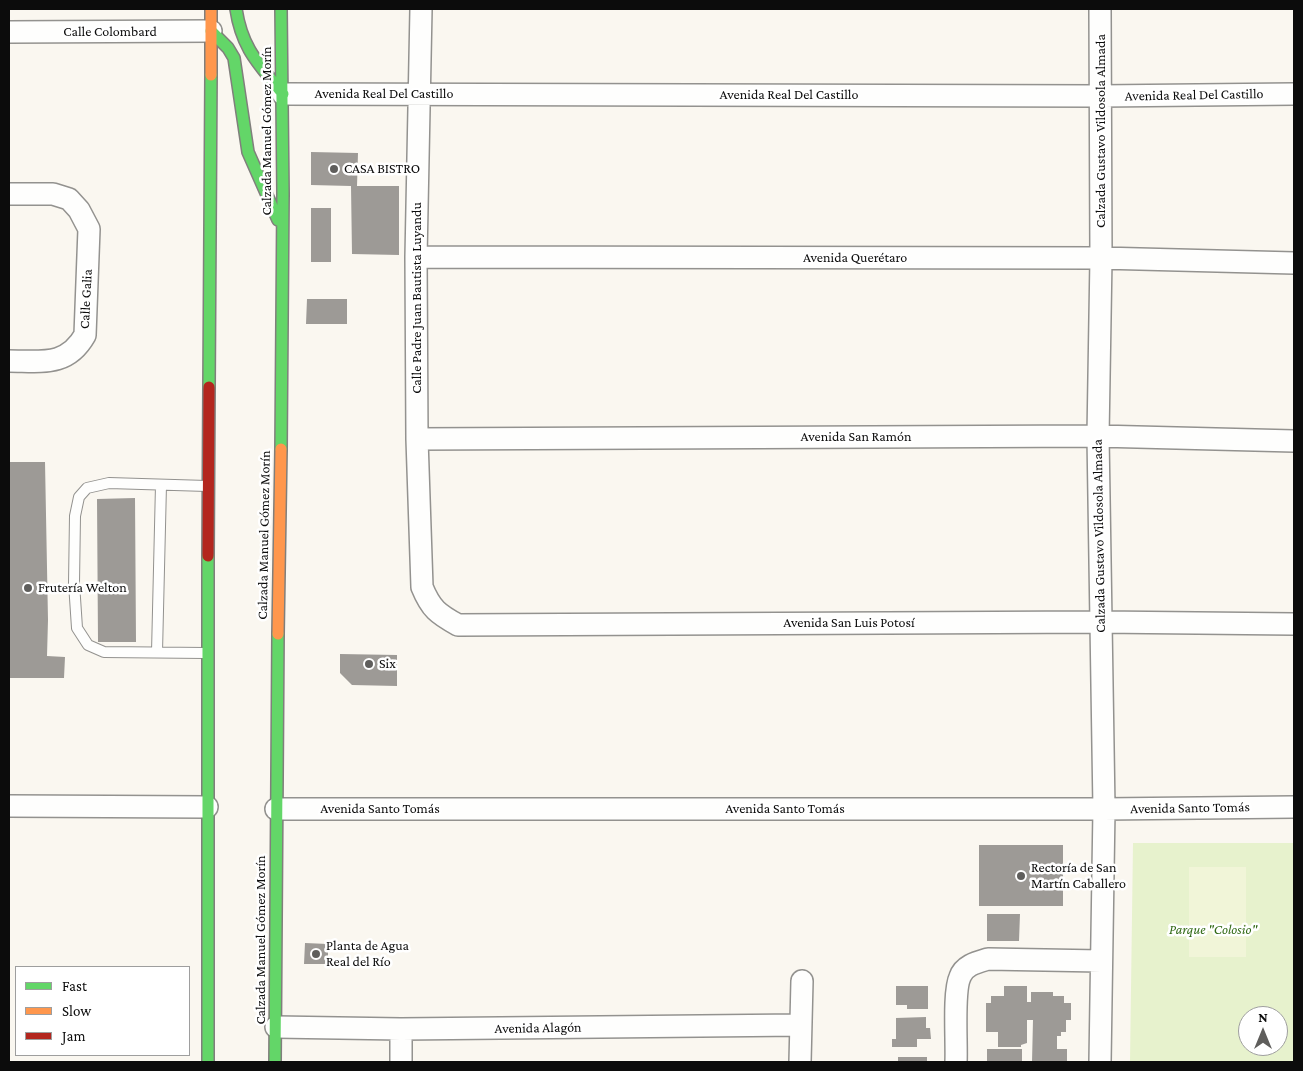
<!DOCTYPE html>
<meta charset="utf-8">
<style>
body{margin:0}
#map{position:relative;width:1303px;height:1071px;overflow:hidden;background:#faf7f0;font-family:"Crimson Pro",serif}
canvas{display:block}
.frame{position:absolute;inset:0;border:10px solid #0c0c0c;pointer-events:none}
.legend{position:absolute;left:15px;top:966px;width:175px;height:90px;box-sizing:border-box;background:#fff;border:1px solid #9e9e9e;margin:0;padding:6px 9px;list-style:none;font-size:15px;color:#0c0c0c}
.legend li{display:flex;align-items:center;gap:10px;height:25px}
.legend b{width:25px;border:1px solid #9e9e9e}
.north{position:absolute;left:1238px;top:1006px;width:50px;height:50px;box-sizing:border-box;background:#fff;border:1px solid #9e9e9e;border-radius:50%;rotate:0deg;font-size:14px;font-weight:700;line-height:20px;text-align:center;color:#0c0c0c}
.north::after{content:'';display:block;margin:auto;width:18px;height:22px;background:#5f5e5c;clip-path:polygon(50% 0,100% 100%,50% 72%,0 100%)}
</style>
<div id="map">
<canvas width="1303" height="1071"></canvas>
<div class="frame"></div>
<ul class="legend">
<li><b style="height:6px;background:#63d668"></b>Fast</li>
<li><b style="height:6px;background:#ff974d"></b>Slow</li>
<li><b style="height:6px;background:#b3261e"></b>Jam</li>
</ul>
<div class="north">N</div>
</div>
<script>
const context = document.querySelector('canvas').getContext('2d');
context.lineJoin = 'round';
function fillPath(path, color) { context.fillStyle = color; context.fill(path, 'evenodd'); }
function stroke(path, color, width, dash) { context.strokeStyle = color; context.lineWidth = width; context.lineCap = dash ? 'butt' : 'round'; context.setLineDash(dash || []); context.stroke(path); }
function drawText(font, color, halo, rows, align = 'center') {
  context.font = font + ' "Crimson Pro",serif'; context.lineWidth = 5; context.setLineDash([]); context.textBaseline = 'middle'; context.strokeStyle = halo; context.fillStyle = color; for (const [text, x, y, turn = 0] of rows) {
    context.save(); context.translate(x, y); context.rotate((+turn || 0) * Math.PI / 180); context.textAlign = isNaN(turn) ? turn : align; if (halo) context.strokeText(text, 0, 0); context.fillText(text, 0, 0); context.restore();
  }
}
fillPath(new Path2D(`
 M1133,843H1294V1062H1130ZM1248,1016H1278V1046H1248Z`), '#e7f2cd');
fillPath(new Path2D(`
 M1189,867H1246V957H1189Z`), '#f1f5d8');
fillPath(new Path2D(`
 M311,152L358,153L357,186H399V255L352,254L351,186L311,185Z
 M311,208H331V262H311Z
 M307,299H347V324H306Z
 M9,462H45L48,620L47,656L65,657L64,678H9Z
 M135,498L136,642H98L97,499Z
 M340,654L397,655V686L352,685L340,673Z
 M979,845H1063V906H979Z
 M987,914H1020L1019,941H987Z
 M305,943L328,944V964H304Z
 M896,986H928V1009H907V1005H896Z
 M1004,986H1027V1002H1031V992H1053V996H1064V1003H1071V1020H1066V1032H1061V1036H1057V1049H1067V1062H1032L1033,1020H1027V1043L1021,1045V1047H998V1032H986V1003H991V996H1004Z
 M926,1017V1028H930L931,1039H917V1047H892V1039H896V1018Z
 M987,1049H1022V1062L987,1061Z
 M898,1057H927V1062H898Z`), '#9d9a96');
const lane = new Path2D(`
 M157,652L161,485
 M205,653L104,652L88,645L77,628L74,583L75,516L79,497L87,488L109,483L207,486`);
const street = new Path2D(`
 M421,9L416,257L417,439L422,587C431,609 438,614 458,625L1100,622L1294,624
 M9,32L211,31
 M283,94L1100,96L1294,94
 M9,194H53L69,199L79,210L89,229L85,335C67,367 41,361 9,361
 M416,257L1101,258L1294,263
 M417,439L1098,436L1294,441
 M9,806L207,807
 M276,809H1104L1294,807
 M276,1027L401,1029L800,1025
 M401,1029V1062
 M800,1062L802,981
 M956,1062C957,1043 953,992 960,977C964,965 978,962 988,959L1101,961
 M1100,1062L1104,809L1098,436L1101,258L1100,9`);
const fast = new Path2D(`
 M236,9C242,49 259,64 283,94
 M211,31L228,48L234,58L248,152L278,220
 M209,387L211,75
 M281,449L283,194L281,9
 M208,556V1062
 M275,1062L278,634`);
const slow = new Path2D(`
 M211,75V9
 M278,634L281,449`);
const jam = new Path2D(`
 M208,556L209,387`);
stroke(lane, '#93928f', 12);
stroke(street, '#93928f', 24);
stroke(fast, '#807f7c', 14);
stroke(slow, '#807f7c', 14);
stroke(jam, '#807f7c', 14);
stroke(lane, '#fefefd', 10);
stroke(street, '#fefefd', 21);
stroke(fast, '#63d668', 11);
stroke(slow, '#ff974d', 11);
stroke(jam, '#b3261e', 11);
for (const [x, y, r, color] of [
 [334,169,5,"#5f5e5c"],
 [28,588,5,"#5f5e5c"],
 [369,664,5,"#5f5e5c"],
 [1021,876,5,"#5f5e5c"],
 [316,954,5,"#5f5e5c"]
]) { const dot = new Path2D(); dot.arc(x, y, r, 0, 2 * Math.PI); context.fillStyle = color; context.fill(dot); stroke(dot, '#fff', 2); }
drawText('14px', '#0c0c0c', '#fff', [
 ["Calle Colombard",110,32],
 ["Avenida Real Del Castillo",384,94],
 ["Avenida Real Del Castillo",789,95],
 ["Avenida Real Del Castillo",1194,95,-1],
 ["Calzada Manuel Gómez Morín",267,131,-90],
 ["Calzada Gustavo Vildosola Almada",1101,131,-90],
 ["Avenida Querétaro",855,258],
 ["Calle Padre Juan Bautista Luyandu",417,298,-90],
 ["Calle Galia",86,299,-87],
 ["Avenida San Ramón",856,437],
 ["Calzada Manuel Gómez Morín",264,535,-89],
 ["Calzada Gustavo Vildosola Almada",1099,536,-91],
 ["Avenida San Luis Potosí",849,623],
 ["Avenida Santo Tomás",1190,808,-1],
 ["Avenida Santo Tomás",380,809],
 ["Avenida Santo Tomás",785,809],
 ["Calzada Manuel Gómez Morín",261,940,-90],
 ["Avenida Alagón",538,1028,-1]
]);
drawText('14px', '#0c0c0c', '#fff', [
 ["CASA BISTRO",344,169],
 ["Frutería Welton",38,588],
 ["Six",379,664],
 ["Rectoría de San",1031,868],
 ["Martín Caballero",1031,884],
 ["Planta de Agua",326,946],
 ["Real del Río",326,962]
], 'left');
drawText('italic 14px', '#326a16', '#fff', [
 ["Parque \"Colosio\"",1213,930]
]);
</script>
